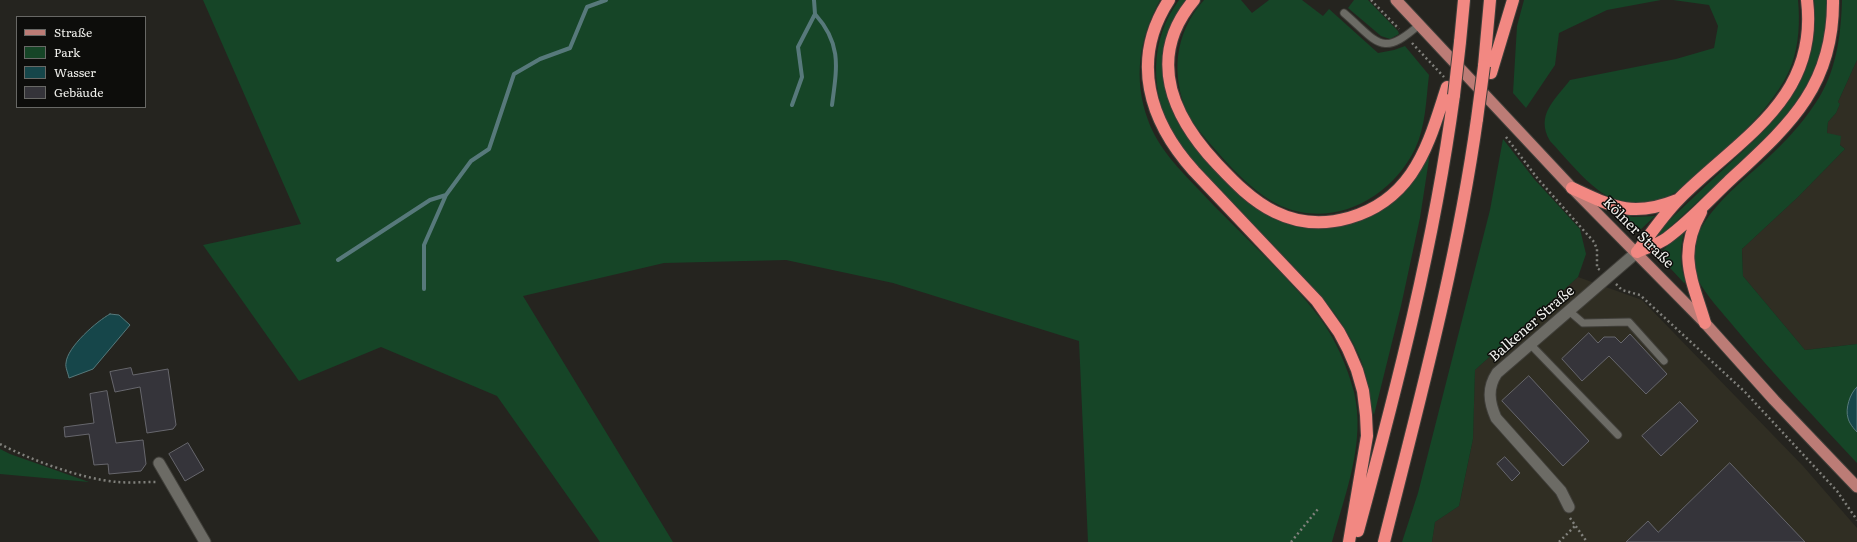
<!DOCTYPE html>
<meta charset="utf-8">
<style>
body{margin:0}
#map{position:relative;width:1857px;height:542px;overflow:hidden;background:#25241f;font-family:Literata,serif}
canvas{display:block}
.legend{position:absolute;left:16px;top:16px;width:130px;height:92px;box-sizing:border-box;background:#0d0d0b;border:1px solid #686865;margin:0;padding:5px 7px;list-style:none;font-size:12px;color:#f0f0ec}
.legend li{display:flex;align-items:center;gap:8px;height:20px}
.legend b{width:20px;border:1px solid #686865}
</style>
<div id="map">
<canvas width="1857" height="542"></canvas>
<ul class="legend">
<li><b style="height:5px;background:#bc7c76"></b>Straße</li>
<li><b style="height:11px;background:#164527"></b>Park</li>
<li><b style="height:11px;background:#16464a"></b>Wasser</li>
<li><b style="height:11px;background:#35343a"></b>Gebäude</li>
</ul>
</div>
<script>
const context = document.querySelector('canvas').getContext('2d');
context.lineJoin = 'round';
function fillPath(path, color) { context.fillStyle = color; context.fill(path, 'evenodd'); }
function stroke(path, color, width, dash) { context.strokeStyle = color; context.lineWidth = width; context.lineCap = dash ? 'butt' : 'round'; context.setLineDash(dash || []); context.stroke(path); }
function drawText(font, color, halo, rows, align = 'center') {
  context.font = font + ' Literata,serif'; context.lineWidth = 3; context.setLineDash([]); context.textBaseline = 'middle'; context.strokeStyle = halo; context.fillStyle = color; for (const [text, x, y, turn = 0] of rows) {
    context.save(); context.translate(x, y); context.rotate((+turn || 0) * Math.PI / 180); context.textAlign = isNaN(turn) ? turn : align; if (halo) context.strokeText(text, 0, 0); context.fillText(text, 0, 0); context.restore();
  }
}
fillPath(new Path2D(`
 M1857,60V344L1805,350L1743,276L1742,249L1798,197L1845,149L1827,133L1828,122L1836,113L1840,104L1838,102Z
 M1578,277L1642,300L1803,466L1857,528V542H1432L1435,522L1459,506L1473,439L1475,370Z`), '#302e23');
fillPath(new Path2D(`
 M203,0H1160C1139,38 1133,79 1148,120C1158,148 1180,170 1200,191C1239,233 1285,272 1320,318C1336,340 1347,366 1354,392C1366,442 1345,494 1332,542H1088L1079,341L893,283L786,260L664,263L523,296L673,542H600L497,396L381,347L299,381L203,245L301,224Z
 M1179,0H1185C1151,51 1158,108 1200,153C1208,162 1219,168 1229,176C1250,192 1270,208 1291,224C1356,238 1397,205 1430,153L1420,218L1401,306L1374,415C1369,402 1369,386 1365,373C1360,353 1348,333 1337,317C1324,298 1308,282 1293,266C1269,240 1243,214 1218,187C1202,171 1184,154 1173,134C1150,92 1149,40 1179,0Z
 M1204,0H1241L1252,13L1269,0H1302L1323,16L1329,9L1378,53L1394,50L1405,46L1429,75C1426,99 1426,126 1415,149C1391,198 1334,229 1281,206C1256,194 1237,174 1219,154C1209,142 1197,130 1189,116C1170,77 1174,33 1204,0Z
 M1354,0H1368L1398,31L1399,34L1390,39L1381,36L1348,8Z
 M1524,0H1661L1607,10L1559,33L1555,65L1526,108L1513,93L1517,26Z
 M1673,0H1798C1800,21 1799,44 1792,64C1774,112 1718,154 1681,189C1618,228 1590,184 1550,141C1535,115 1555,100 1570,80L1676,59L1714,48L1718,26L1709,5Z
 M1814,0H1827C1828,77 1786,121 1732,170C1710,191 1687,211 1665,232L1657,236L1655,234C1679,211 1702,189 1726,167C1779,118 1822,79 1814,0Z
 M1842,0H1857V60L1838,102L1840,104L1836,113L1828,122L1827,133L1841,136L1840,145L1845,149L1798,197L1742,249V252L1743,276L1805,350L1857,344V387L1854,390L1853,428L1857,432V463C1816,419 1774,375 1735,328C1723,313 1706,296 1697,278C1675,227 1744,182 1774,152C1792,135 1807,117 1820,96C1837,67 1841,33 1842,0Z
 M1503,139L1535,180L1580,229L1586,254L1578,277L1475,370L1473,439L1459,506L1435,522L1432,542H1402L1418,493L1490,210Z
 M1620,214L1633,217L1655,216L1637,233Z
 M1682,232H1684C1680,249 1679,266 1686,282L1684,283L1658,255Z
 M0,449L10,454L89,482L0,474Z`), '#164527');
const water = new Path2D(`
 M110,314L119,315L130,325L93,369L69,378C68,373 65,367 66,363C67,347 97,321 110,314Z
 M1857,387V432C1854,429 1849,423 1848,418C1845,409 1850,393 1857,387Z`);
fillPath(water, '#16464a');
stroke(water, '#57797b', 1);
stroke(new Path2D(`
 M815,14C842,44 837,67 832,105
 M792,105L802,77L798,47L815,14L814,0
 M338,260L430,200L446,195
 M424,289V245L446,195L471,161L489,149L514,74L540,59L570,48L587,7L606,0`), '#57797b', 4);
const building = new Path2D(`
 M1589,333L1598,343L1604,337H1615L1621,343L1630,334L1667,374L1646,394L1609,356L1582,381L1562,359Z
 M131,368L133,375L168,369L176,425L173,429L147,433L140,387L115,392L110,372Z
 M1529,376L1589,441L1563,466L1502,401Z
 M107,391L116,443L143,440L146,464L141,471L109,474L108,464L94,465L89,434L65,437L64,427L94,423L90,394Z
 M1680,402L1698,421L1661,456L1642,436Z
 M188,443L204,470L185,481L169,454Z
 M1505,457L1520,473L1512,481L1497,464Z
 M1730,463L1805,542H1626L1648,521L1658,532Z`);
fillPath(building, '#35343a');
stroke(building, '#67676d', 1);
const service = new Path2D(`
 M1344,13C1378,42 1381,59 1420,24
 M1569,311L1583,323L1629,322L1664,361
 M1530,344L1618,435`);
const minor = new Path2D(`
 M159,463L205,542
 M1569,507L1561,491L1496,418C1489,402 1487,388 1497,373L1637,252`);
const primary = new Path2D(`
 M1396,0L1572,188L1705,323L1774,400L1857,487`);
const motorway = new Path2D(`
 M1169,0C1130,60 1149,121 1194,171L1317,301L1339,332L1348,349L1357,370L1363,391L1366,415L1367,436L1349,542
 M1194,0C1146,57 1172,116 1217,164C1234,182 1252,201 1275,212C1322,235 1381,217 1411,174C1429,148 1437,117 1447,87
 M1460,42L1464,0
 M1484,66L1490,0
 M1491,73L1513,0
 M1572,188C1613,207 1632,218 1677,200
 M1701,212C1677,255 1692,279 1705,323
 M1638,251C1651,233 1664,214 1680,198C1740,138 1819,99 1807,0
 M1637,252C1646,248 1659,244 1667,238C1689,222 1708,201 1728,182C1787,127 1834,88 1833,0
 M1358,531C1397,387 1434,244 1454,95
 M1384,542C1419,402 1457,262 1477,119`);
stroke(service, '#403f3a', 9);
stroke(minor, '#403f3a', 13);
stroke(primary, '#403f3a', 13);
stroke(motorway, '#403f3a', 14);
stroke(new Path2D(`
 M1371,0L1399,29
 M1412,43L1444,77
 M1506,137L1538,179L1594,242L1597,249V268L1600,270
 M1616,284L1622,290L1640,295L1745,392L1837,491L1857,520
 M0,444C31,460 82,479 117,482C130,483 144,482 157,482
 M1570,518L1587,542
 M1291,542L1318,509
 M1559,542L1575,526`), '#81817c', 2.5, [2, 3]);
stroke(service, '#6c6b65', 7);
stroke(minor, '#6c6b65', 11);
stroke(primary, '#bc7c76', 11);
stroke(motorway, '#f28882', 12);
const motorwayBridge = new Path2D(`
 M1454,95L1460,42
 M1477,119L1484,66`);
stroke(motorwayBridge, '#403f3a', 14, []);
stroke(motorwayBridge, '#f28882', 12);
drawText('14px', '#f0f0ec', '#0d0d0b', [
 ["Kölner Straße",1638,233,45],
 ["Balkener Straße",1532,324,-41]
]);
</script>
